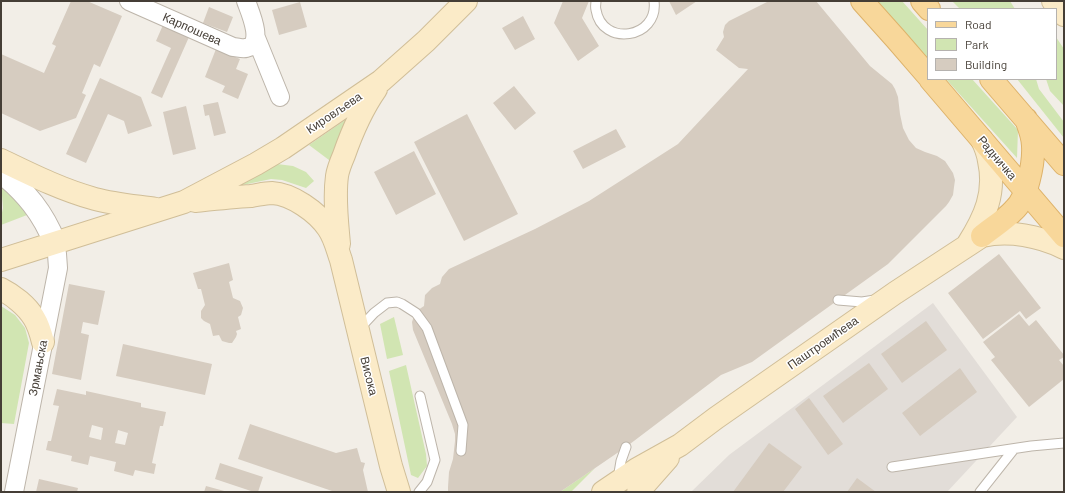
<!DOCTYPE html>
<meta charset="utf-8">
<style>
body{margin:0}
#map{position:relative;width:1065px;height:493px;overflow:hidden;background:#f2eee7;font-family:Barlow,sans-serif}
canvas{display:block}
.frame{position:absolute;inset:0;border:2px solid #453e36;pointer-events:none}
.legend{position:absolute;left:927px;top:8px;width:130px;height:72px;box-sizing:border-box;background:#fff;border:1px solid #b5b2af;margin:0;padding:5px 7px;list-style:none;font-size:12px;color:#453e36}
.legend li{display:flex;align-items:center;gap:8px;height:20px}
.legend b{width:20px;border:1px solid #b5b2af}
</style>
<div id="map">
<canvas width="1065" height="493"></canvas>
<div class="frame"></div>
<ul class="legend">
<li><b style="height:5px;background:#f8d79a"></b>Road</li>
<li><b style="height:11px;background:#d1e5b2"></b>Park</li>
<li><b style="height:11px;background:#d6ccc0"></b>Building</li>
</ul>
</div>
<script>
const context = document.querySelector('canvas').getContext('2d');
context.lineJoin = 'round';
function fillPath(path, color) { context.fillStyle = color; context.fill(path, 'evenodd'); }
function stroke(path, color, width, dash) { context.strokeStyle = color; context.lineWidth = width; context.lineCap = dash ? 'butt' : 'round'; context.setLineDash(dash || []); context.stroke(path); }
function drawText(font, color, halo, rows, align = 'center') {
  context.font = font + ' Barlow,sans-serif'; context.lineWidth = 3; context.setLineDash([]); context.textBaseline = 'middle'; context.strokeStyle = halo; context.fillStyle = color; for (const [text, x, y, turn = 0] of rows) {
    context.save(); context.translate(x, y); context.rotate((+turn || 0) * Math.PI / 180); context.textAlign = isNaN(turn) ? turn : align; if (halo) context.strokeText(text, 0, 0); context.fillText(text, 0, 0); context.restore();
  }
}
fillPath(new Path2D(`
 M933,303L1017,417L947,492H691L729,455Z`), '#e2ddd8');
fillPath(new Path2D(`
 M876,1H902L928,30V59Z
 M952,1H1010L1015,9H960Z
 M1056,37L1064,49V106L1050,91L1046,79H1056Z
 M946,79H972L1018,130L1017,158Z
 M1017,79H1036L1039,89L1064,122V138Z
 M351,116L333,163L309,145Z
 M277,164L293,166L306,172L314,181L306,188L282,180L271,179L224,189Z
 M1,183L8,190L27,215L1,225V217L3,208Z
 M1,306L15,315L25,328L29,343L14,424L1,423Z
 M394,317L403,355L387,359L380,324Z
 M406,365L426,454L427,466L418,478L411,475L389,371Z
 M595,468L571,492H560Z`), '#d1e5b2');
fillPath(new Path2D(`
 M71,1H87L122,16L100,67L94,64L82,93L86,95L76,118L40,131L1,113V54L44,73L56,46L52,44Z
 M563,1H589L582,18L599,46L578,61L554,23Z
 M669,1H697L676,15Z
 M769,1H816L870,66L892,84L895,89L898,97L900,114L903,128L909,140L916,148L925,152L937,156L945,161L953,173L955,180L954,187L953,195L949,202L946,206L888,264L752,362L721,375L626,447L560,492H448V487L449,472L453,459L455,441V434L452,424L413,330L412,322L414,316L418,310L424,306L425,295L432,288L440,284L442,277L449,269L535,229L589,201L678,144L748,69L739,68L716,50L724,37L723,32L725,25L729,21Z
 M300,2L307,27L279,35L272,10Z
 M209,7L233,17L227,32L203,23Z
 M523,16L535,39L515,50L502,28Z
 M163,25L189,37L162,98L151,93L171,48L156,41Z
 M216,49L240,59L236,69L248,74L238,99L222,92L225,86L205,77Z
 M100,78L141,97L152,126L128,134L124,121L108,114L86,163L66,154Z
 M514,86L536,113L515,130L493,103Z
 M218,102L226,133L214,136L209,115L205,116L203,105Z
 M186,106L196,149L173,155L163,112Z
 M467,114L518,214L464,241L414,142Z
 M616,129L626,147L583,169L573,151Z
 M414,151L436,194L396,215L374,172Z
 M999,254L1041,308L1026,319L1020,311L983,339L948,293Z
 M229,263L233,280L229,282L233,298L240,301L243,308L241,315L238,317L241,329L236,331L237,334L236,337L232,343H229L222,341L219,335L213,336L210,324L204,321L201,318V311L205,305L201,289H198L193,273Z
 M69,284L105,291L98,325L83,322L81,333L89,335L81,380L52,374Z
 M1019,314L1029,326L1036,320L1064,355V357L1059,360L1064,366V379L1029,407L991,360L995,357L983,342Z
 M926,321L947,350L902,383L881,354Z
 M123,344L212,364L205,395L116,376Z
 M869,363L888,389L843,423L823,396Z
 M960,368L977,392L920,436L902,413Z
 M57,389L86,395V391L141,403V407L166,412L163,426H160L152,463L156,464L154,474L135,470L133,476L114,471L116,462L90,456L88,465L71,461L72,456L46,450L48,441H51L59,406L53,405ZM92,425L103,428L101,440L89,437ZM118,430L128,433L125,445L115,443Z
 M809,398L843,444L828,455L795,409Z
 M250,424L336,453L357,448L361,462L365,463L363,470L368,492H347L344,491V492H335L238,459Z
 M769,443L802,467L783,492H733Z
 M220,463L263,477L258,492H254L215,479Z
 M857,478L876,492H847Z
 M39,479L78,488L77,492H36Z
 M206,486L228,492H204Z`), '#d6ccc0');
const service = new Path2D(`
 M596,1C596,4 595,7 596,10C602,47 659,39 654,1
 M838,300L862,302L875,300
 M359,329L374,313L387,303L397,302L402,304L416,313L427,328L463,425L461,451
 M892,467L1031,446L1064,443
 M618,479L621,461L626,447
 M419,492L427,482L435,460L420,396
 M980,492L1014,449`);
const minor = new Path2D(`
 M129,1L233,47C237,47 242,49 246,48C265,45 250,12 246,1
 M256,38L280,97
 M14,492L58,268L57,254L55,243`);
const tertiary = new Path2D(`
 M1,172C26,192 43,213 55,243`);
const secondary = new Path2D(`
 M1053,1L1064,15
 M1,160C32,175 62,190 95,199C114,204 136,206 156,209
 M195,201C214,199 232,197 251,196C258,195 265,193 272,193C292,194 317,212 328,228C335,238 337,249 341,260L391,466L399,492
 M339,244C337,221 334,198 337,176C338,169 341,162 344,155C352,132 362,109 376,89
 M968,244C985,217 996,193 989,161C988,154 985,146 982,140
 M1,260L184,202L256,164L283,148L381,81L426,41L466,1
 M1,289C13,295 27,306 34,318C39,326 41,334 43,342
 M603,492L637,469L680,445L716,418L895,293L982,236C1009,230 1040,236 1064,248
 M638,492L668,458`);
const primary = new Path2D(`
 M862,1L896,39L928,76
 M922,1L929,9
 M930,79L1064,236
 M991,79L1064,164
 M982,236C993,227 1005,220 1014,210C1027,199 1034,163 1033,146C1033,137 1029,127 1026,119`);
stroke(service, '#bdb5aa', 11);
stroke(minor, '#bdb5aa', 20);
stroke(tertiary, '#bdb5aa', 24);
stroke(secondary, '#d0be98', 24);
stroke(primary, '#ddb26a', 24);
stroke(service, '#fff', 9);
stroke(minor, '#fff', 18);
stroke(tertiary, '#fff', 22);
stroke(secondary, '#fbebc8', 22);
stroke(primary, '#f8d79a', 22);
drawText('12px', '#453e36', '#fff', [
 ["Карпошева",192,29,24],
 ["Кировљева",334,113,-34],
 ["Радничка",997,158,50],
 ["Паштровићева",823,343,-35],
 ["Зрмањска",38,368,-79],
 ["Висока",369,376,76]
]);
</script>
